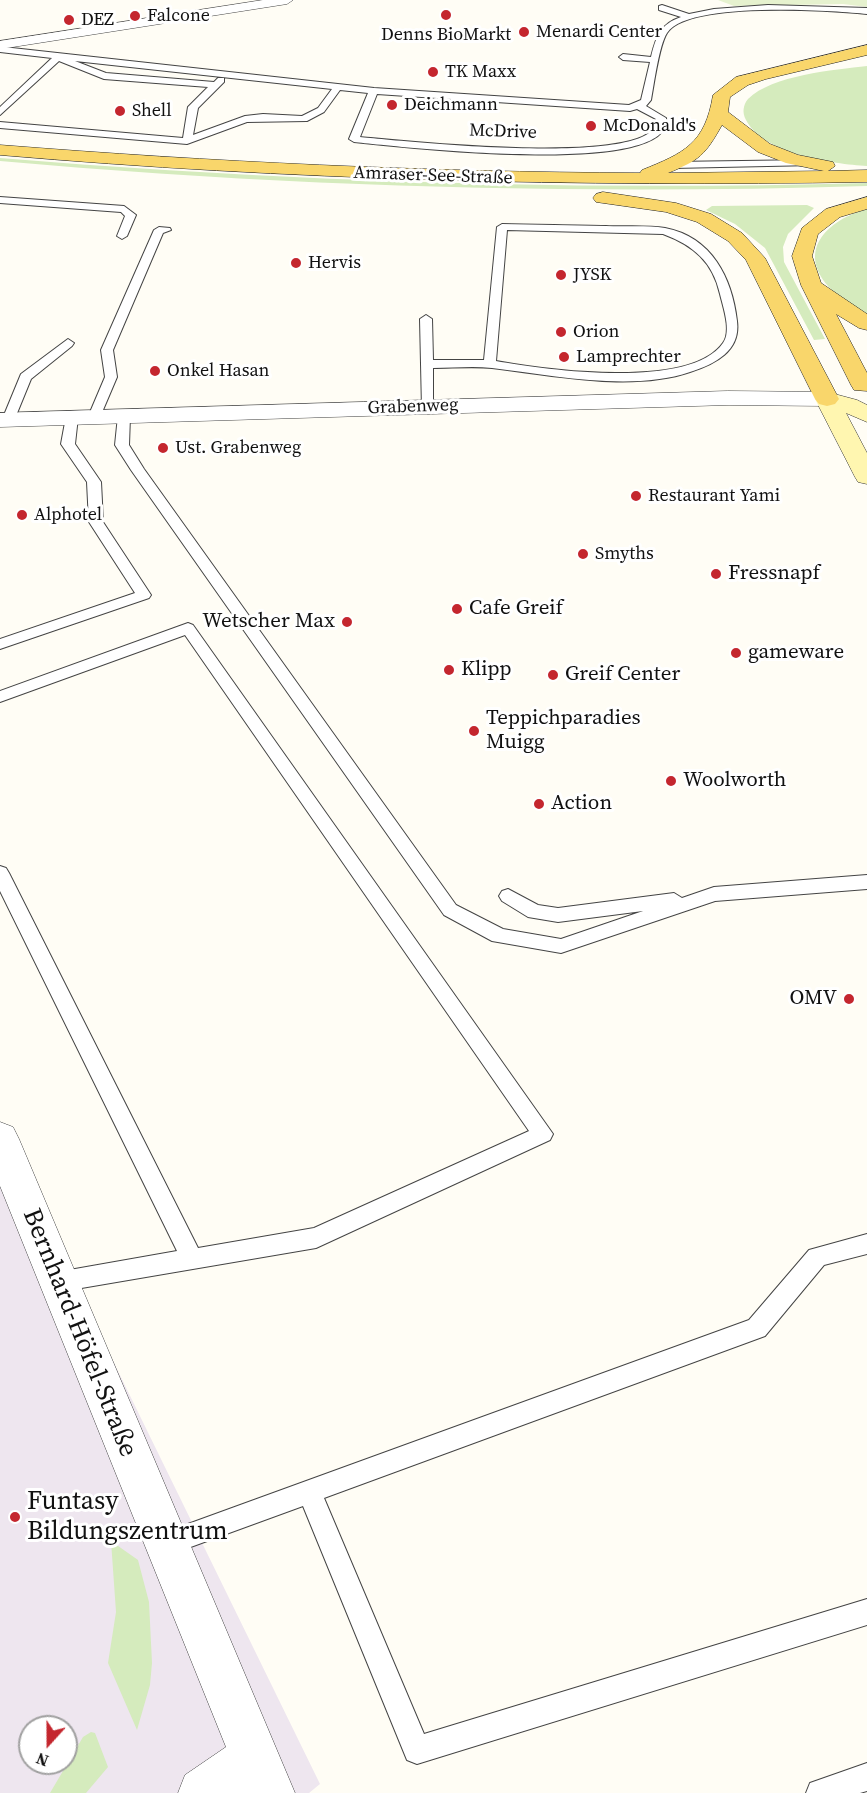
<!DOCTYPE html>
<meta charset="utf-8">
<style>
body{margin:0}
#map{position:relative;width:867px;height:1793px;overflow:hidden;background:#fffdf5;font-family:"Source Serif 4",serif}
canvas{display:block}
.north{position:absolute;left:18px;top:1715px;width:60px;height:60px;box-sizing:border-box;background:#fff;border:2px solid #a0a0a0;border-radius:50%;rotate:201deg;font-size:16px;font-weight:700;line-height:24px;text-align:center;color:#111}
.north::after{content:'';display:block;margin:auto;width:21px;height:27px;background:#c4262e;clip-path:polygon(50% 0,100% 100%,50% 72%,0 100%)}
</style>
<div id="map">
<canvas width="867" height="1793"></canvas>
<div class="north">N</div>
</div>
<script>
const context = document.querySelector('canvas').getContext('2d');
context.lineJoin = 'round';
function fillPath(path, color) { context.fillStyle = color; context.fill(path, 'evenodd'); }
function stroke(path, color, width, dash) { context.strokeStyle = color; context.lineWidth = width; context.lineCap = dash ? 'butt' : 'round'; context.setLineDash(dash || []); context.stroke(path); }
function drawText(font, color, halo, rows, align = 'center') {
  context.font = font + ' "Source Serif 4",serif'; context.lineWidth = 6; context.setLineDash([]); context.textBaseline = 'middle'; context.strokeStyle = halo; context.fillStyle = color; for (const [text, x, y, turn = 0] of rows) {
    context.save(); context.translate(x, y); context.rotate((+turn || 0) * Math.PI / 180); context.textAlign = isNaN(turn) ? turn : align; if (halo) context.strokeText(text, 0, 0); context.fillText(text, 0, 0); context.restore();
  }
}
fillPath(new Path2D(`
 M0,1130L320,1784L309,1793H0ZM30,1727H66V1763H30Z`), '#eee6ef');
fillPath(new Path2D(`
 M867,66V166C833,164 763,154 746,120C742,113 743,105 748,99C772,75 834,70 867,66Z
 M0,158C289,182 577,191 867,183V186C578,195 288,187 0,161Z
 M807,205L814,208L788,234L783,247L784,262L825,339L814,340L765,248L735,224L706,210L712,206Z
 M867,209V315C855,307 842,300 832,290C794,252 827,220 867,209Z
 M111,1541L138,1560L149,1602L152,1663L150,1685L137,1730L108,1663L116,1612Z
 M91,1732L95,1733L108,1767L86,1793H50L83,1737Z`), '#d5ebbd');
fillPath(new Path2D(`
 M718,0H867V7L843,4L734,6Z`), '#e6f2cf');
const service = new Path2D(`
 M662,5L689,14L714,9L768,5L867,8V14C830,10 687,1 667,33C659,45 654,84 651,100L646,106L666,118C675,179 393,146 354,142L349,139L368,93L340,90L324,112L307,121L247,122L187,144L0,128V122L183,138L188,107L208,87L104,79L59,61L0,115V107L52,58L0,52V48L3,47L374,88L629,105L641,100L650,62L623,60L619,57L623,54L651,57C656,37 660,24 681,17L659,10V6ZM75,61L332,89L318,108L302,116L263,114L245,116L193,135L198,108L224,82V78H218L214,82L106,73ZM377,94L630,111L637,109L656,119C663,170 394,140 360,137Z
 M811,160L815,161V165L673,168L668,165L673,162Z
 M0,197L124,206L136,215L127,236L122,239L117,236L125,216L121,212L0,203Z
 M502,224C537,225 572,225 606,226C625,227 647,225 665,228C712,237 732,278 737,321C741,351 715,364 690,372C631,392 552,375 492,368C473,366 452,368 433,368V406L427,410L422,409L420,319L426,315L432,319L433,360H484L497,227ZM507,230L663,234C693,245 713,262 720,294C723,307 732,331 723,343C690,390 546,370 496,361Z
 M159,227L170,228L171,230L163,233L113,350L117,377L100,417L99,420H89L88,417L105,377L101,350L154,230Z
 M68,339L74,343L72,346L31,379L13,423H3L2,420L21,374Z
 M124,412L130,416L129,445L144,469L456,905L503,929L561,939L643,911L558,922L528,917L502,901L499,896L502,891L508,889L538,905L558,908L674,893L682,898L714,887L867,875V889L715,901L561,953L492,941L444,915L131,470L115,445L118,416Z
 M72,413L78,417L75,444L101,482L103,522L151,595L149,598L0,649V639L135,593L89,522L87,482L61,444L66,417Z
 M188,623L193,625L553,1134L550,1140L316,1248L58,1292L50,1289L47,1282L50,1275L58,1272L177,1251L0,891V866L6,868L9,873L198,1248L314,1228L529,1131L185,635L0,702V691Z
 M867,1234V1254L824,1265L765,1336L324,1498L424,1734L867,1599V1625L417,1764L407,1760L303,1506L166,1556L157,1553L154,1544L157,1535L166,1532L749,1320L809,1250Z
 M867,1763V1791L860,1793H806L810,1783Z`);
const pedestrian = new Path2D(`
 M263,0H293L287,4L0,49V41Z`);
const minor = new Path2D(`
 M728,391L827,392L835,394L839,399L835,404L827,406L728,405L0,427V413Z
 M0,1122L13,1127L19,1139L295,1793H178L185,1775L226,1747L0,1186Z`);
const secondary = new Path2D(`
 M827,392L857,400L867,405V422L846,413L867,453V484L858,482L855,477L815,399L819,394Z`);
const primary = new Path2D(`
 M867,45V55L766,79L748,85L730,97L728,112L770,144L798,155L833,162L835,166L828,171L867,170V182C577,187 289,180 0,155V145C213,162 426,172 640,173L642,170C684,153 705,144 713,95L736,77ZM722,125L758,152L786,163L824,171L668,173C700,160 705,155 722,125Z
 M603,192L676,203L711,214L742,233L765,258L839,399L835,404L827,406L819,404L815,399L746,260L728,241L697,222L666,212L596,202L593,198L596,194Z
 M867,197V209L840,217L818,234L812,256L821,283L867,314V330L859,328L836,314L867,373V391L854,390L851,385L801,285L792,256L802,228L826,209Z`);
stroke(service, '#444', 2);
stroke(pedestrian, '#444', 1);
stroke(minor, '#444', 1);
stroke(secondary, '#333', 1);
stroke(primary, '#222', 1);
fillPath(service, '#fff');
fillPath(pedestrian, '#fff');
fillPath(minor, '#fff');
fillPath(secondary, '#fff6b0');
fillPath(primary, '#f9d66b');
for (const [x, y, r, color] of [
 [446,15,6,"#c4262e"],
 [135,16,6,"#c4262e"],
 [69,20,6,"#c4262e"],
 [524,32,6,"#c4262e"],
 [433,72,6,"#c4262e"],
 [392,105,6,"#c4262e"],
 [120,111,6,"#c4262e"],
 [591,126,6,"#c4262e"],
 [296,263,6,"#c4262e"],
 [561,275,6,"#c4262e"],
 [561,332,6,"#c4262e"],
 [564,357,6,"#c4262e"],
 [155,371,6,"#c4262e"],
 [163,448,6,"#c4262e"],
 [636,496,6,"#c4262e"],
 [22,515,6,"#c4262e"],
 [583,554,6,"#c4262e"],
 [716,574,6,"#c4262e"],
 [457,609,6,"#c4262e"],
 [347,622,6,"#c4262e"],
 [736,653,6,"#c4262e"],
 [449,670,6,"#c4262e"],
 [553,675,6,"#c4262e"],
 [474,731,6,"#c4262e"],
 [671,781,6,"#c4262e"],
 [539,804,6,"#c4262e"],
 [849,999,6,"#c4262e"],
 [15,1517,6,"#c4262e"]
]) { const dot = new Path2D(); dot.arc(x, y, r, 0, 2 * Math.PI); context.fillStyle = color; context.fill(dot); stroke(dot, '#fff', 2); }
drawText('18px', '#111', '#fff', [
 ["Falcone",147,16],
 ["DEZ",81,20],
 ["Menardi Center",536,32],
 ["Denns BioMarkt",446,35,"center"],
 ["TK Maxx",445,72],
 ["Deichmann",404,105],
 ["Shell",132,111],
 ["McDonald's",603,126],
 ["Hervis",308,263],
 ["JYSK",573,275],
 ["Orion",573,332],
 ["Lamprechter",576,357],
 ["Onkel Hasan",167,371],
 ["Ust. Grabenweg",175,448],
 ["Restaurant Yami",648,496],
 ["Alphotel",34,515],
 ["Smyths",595,554]
], 'left');
drawText('18px', '#111', '#fff', [
 ["McDrive",503,132,2],
 ["Amraser-See-Straße",433,176,2],
 ["Grabenweg",413,407,-2]
]);
drawText('21px', '#111', '#fff', [
 ["Fressnapf",728,574],
 ["Cafe Greif",469,609],
 ["Wetscher Max",335,622,"right"],
 ["gameware",748,653],
 ["Klipp",461,670],
 ["Greif Center",565,675],
 ["Teppichparadies",486,719],
 ["Muigg",486,743],
 ["Woolworth",683,781],
 ["Action",551,804],
 ["OMV",837,999,"right"]
], 'left');
drawText('26px', '#111', '#fff', [
 ["Bernhard-Höfel-Straße",79,1333,68]
]);
drawText('26px', '#111', '#fff', [
 ["Funtasy",27,1502],
 ["Bildungszentrum",27,1532]
], 'left');
</script>
